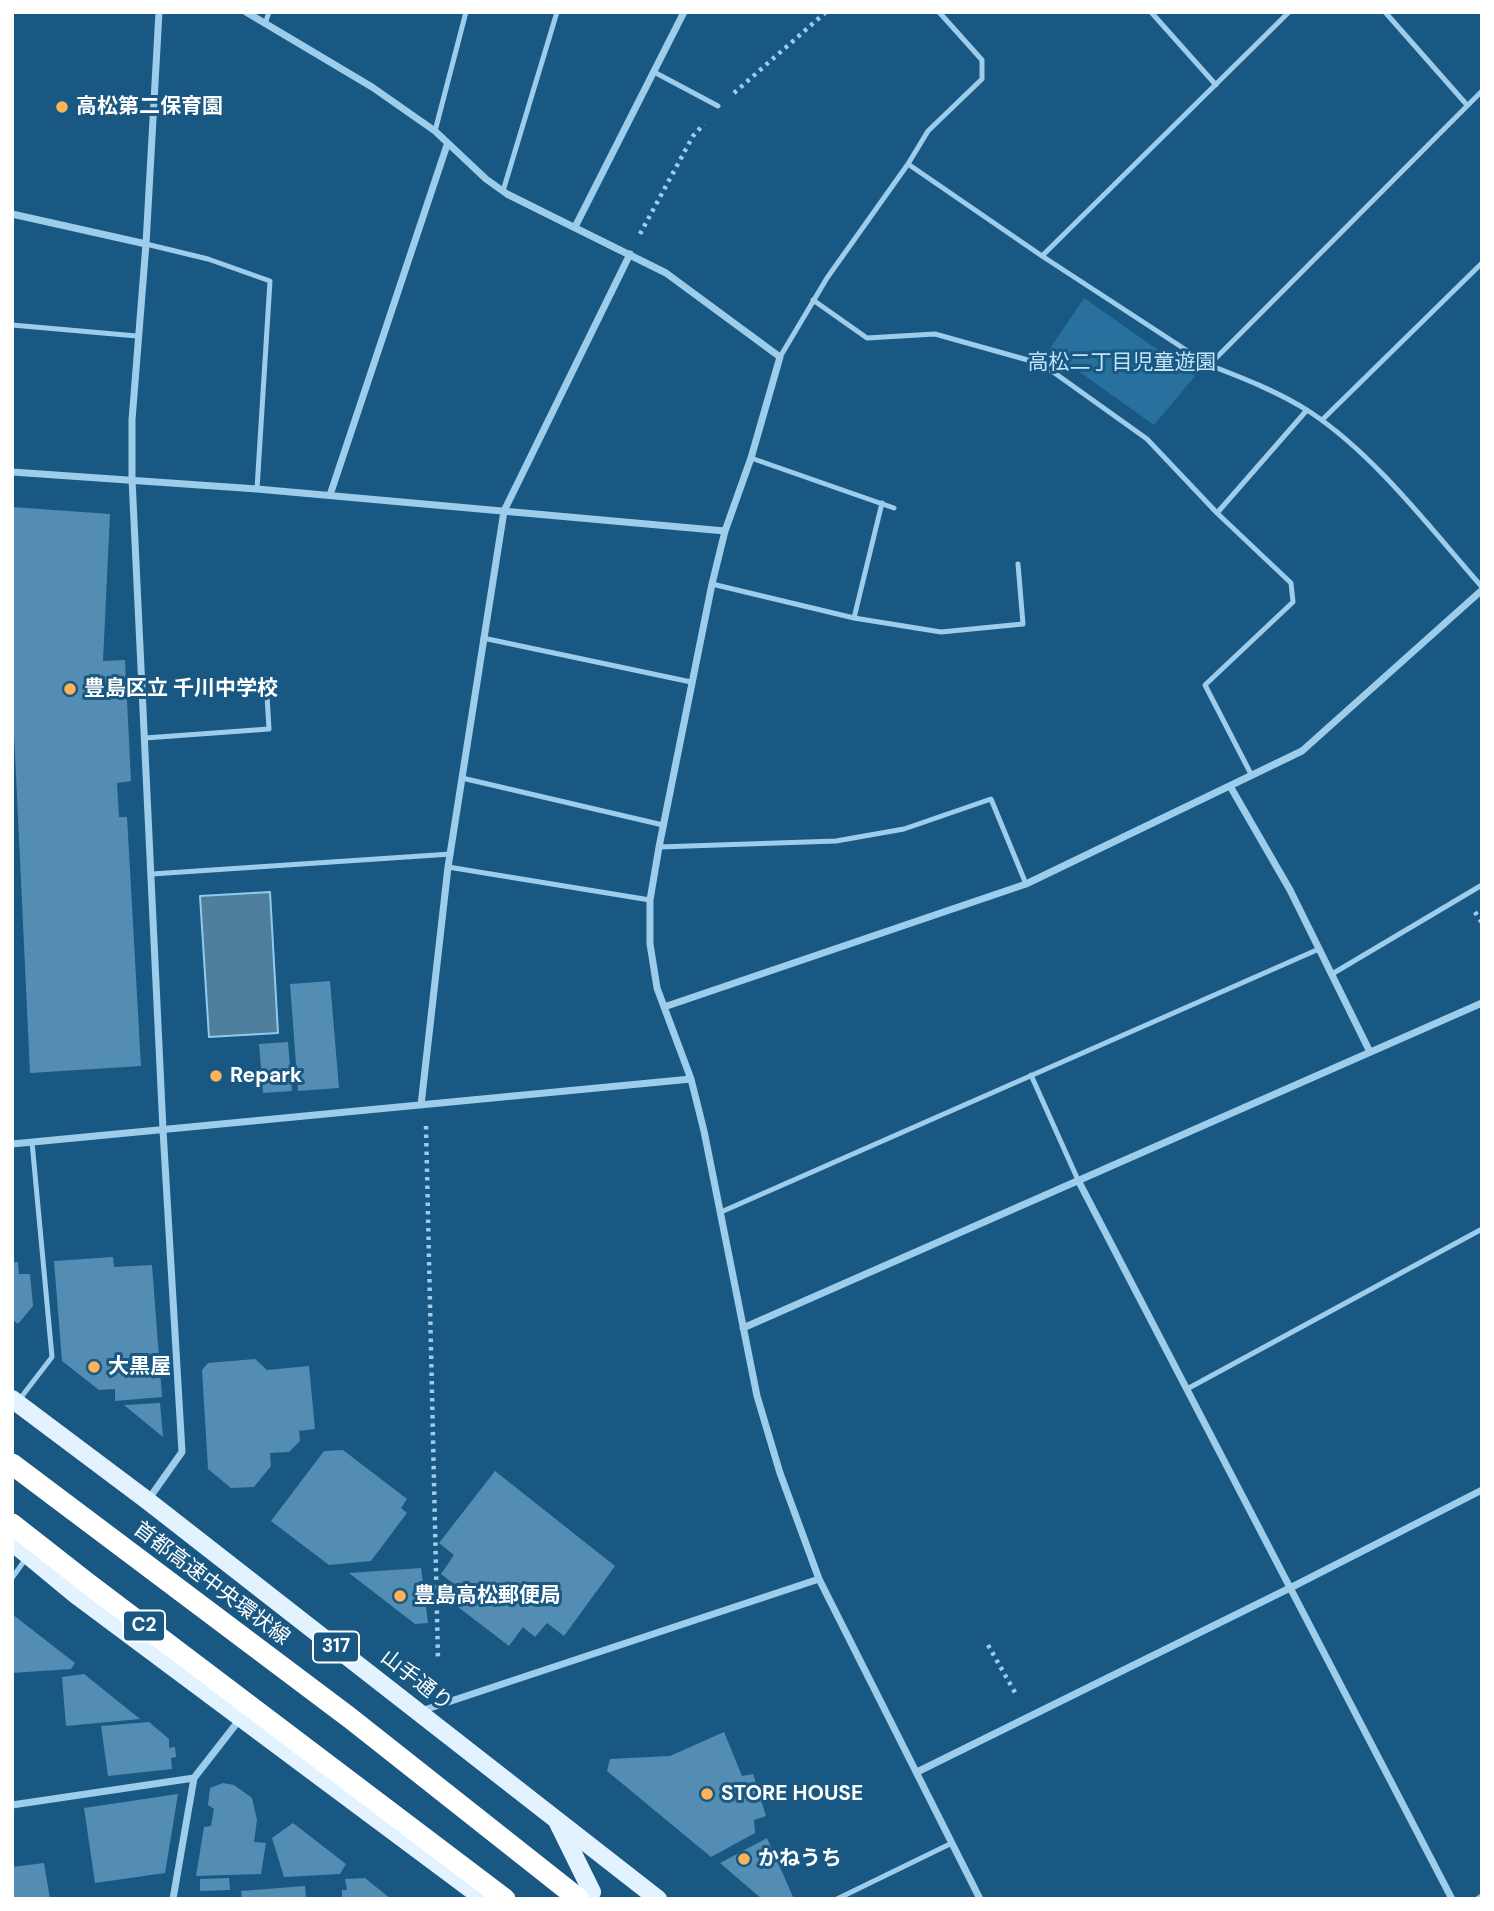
<!DOCTYPE html>
<meta charset="utf-8">
<style>
body{margin:0}
#map{position:relative;width:1494px;height:1911px;overflow:hidden;background:#195882;font-family:"DM Sans",sans-serif}
canvas{display:block}
.frame{position:absolute;inset:0;border:14px solid #fff;pointer-events:none}
</style>
<div id="map">
<canvas width="1494" height="1911"></canvas>
<div class="frame"></div>
</div>
<script>
const context = document.querySelector('canvas').getContext('2d');
context.lineJoin = 'round';
function fillPath(path, color) { context.fillStyle = color; context.fill(path, 'evenodd'); }
function stroke(path, color, width, dash) { context.strokeStyle = color; context.lineWidth = width; context.lineCap = dash ? 'butt' : 'round'; context.setLineDash(dash || []); context.stroke(path); }
function drawText(font, color, halo, rows, align = 'center') {
  context.font = font + ' "DM Sans","Noto Sans JP",sans-serif'; context.lineWidth = 6; context.setLineDash([]); context.textBaseline = 'middle'; context.strokeStyle = halo; context.fillStyle = color; for (const [text, x, y, turn = 0] of rows) {
    context.save(); context.translate(x, y); context.rotate((+turn || 0) * Math.PI / 180); context.textAlign = isNaN(turn) ? turn : align; if (halo) context.strokeText(text, 0, 0); context.fillText(text, 0, 0); context.restore();
  }
}
fillPath(new Path2D(`
 M1084,298L1195,376L1154,425L1049,350Z`), '#28719f');
const water = new Path2D(`
 M270,892L278,1033L209,1037L200,896Z`);
fillPath(water, '#507e9d');
stroke(water, '#90caed', 2);
fillPath(new Path2D(`
 M12,507L110,514L103,661L125,660L131,781L117,783L119,817H127L141,1066L30,1073L12,690Z
 M330,981L339,1088L298,1091L290,984Z
 M288,1042L292,1091L263,1093L259,1044Z
 M113,1257L114,1267L152,1265L162,1397L115,1401V1389L99,1390L62,1361L54,1261Z
 M18,1262L19,1274H30L33,1306L18,1324L12,1319V1263Z
 M255,1359L267,1370L309,1366L315,1429L299,1431L300,1441L289,1452L270,1453L271,1466L254,1487L231,1488L208,1469L202,1370L208,1363Z
 M160,1403L163,1437L124,1405Z
 M343,1450L407,1499L401,1508L407,1513L371,1561L329,1565L271,1521L324,1451Z
 M495,1471L615,1566L564,1636L547,1623L535,1637L523,1627L509,1646L445,1597L454,1584L441,1574L454,1555L439,1543Z
 M421,1568L428,1623L415,1624L349,1573Z
 M12,1614L75,1663L71,1669L12,1673Z
 M84,1674L140,1719L66,1726L62,1677Z
 M149,1722L169,1739V1748L175,1747L176,1757L171,1758L172,1769L108,1776L101,1726Z
 M724,1732L742,1776L753,1774L766,1816L754,1820L755,1833L711,1857L607,1771L610,1759L670,1756Z
 M223,1783L234,1785L252,1798L257,1820L254,1842L266,1843L261,1874L196,1876L204,1827L211,1826L214,1809L208,1805L210,1788Z
 M178,1794L165,1873L95,1883L84,1808Z
 M293,1823L346,1864L340,1874L284,1877L272,1838Z
 M767,1838L794,1899H762L720,1863Z
 M44,1863L50,1899H12V1867Z
 M229,1878L230,1890L200,1891V1879Z
 M365,1878L391,1899H342V1890H347L345,1879Z
 M305,1886L306,1899H242L241,1891Z`), '#538db3');
stroke(new Path2D(`
 M734,93L826,12
 M640,234L693,136L704,124
 M1475,912L1482,923
 M426,1126L438,1660
 M988,1645L1017,1696`), '#9dcdeb', 4.5, [3.5, 5]);
stroke(new Path2D(`
 M939,12L982,60V79L928,131L908,164L1042,256L1209,365C1243,378 1279,392 1310,412C1374,454 1431,529 1482,587
 M1151,12L1216,85
 M1385,12L1467,105
 M265,24L269,12
 M654,72L718,106
 M435,131L466,12
 M503,191L557,12
 M146,244L208,259L270,281L257,489
 M1042,256L1289,12
 M813,300L867,338L935,334L1042,364L1147,439L1217,513L1291,583L1293,602L1205,685L1252,776
 M12,325L137,336
 M780,357L827,278L908,164
 M1209,365L1482,91
 M1322,420L1482,263
 M751,458L894,508
 M1217,513L1307,410
 M712,584L854,618L941,632L1023,624L1018,564
 M854,618L882,503
 M483,638L691,682
 M145,738L269,729L266,679
 M462,778L663,825
 M659,847L836,841L904,829L991,799L1026,884
 M448,867L650,900
 M152,874L451,854
 M1332,974L1482,885
 M1031,1075L1078,1180
 M721,1212L1319,949
 M1187,1389L1482,1229
 M19,1400L52,1357L32,1142
 M12,1578L27,1557
 M837,1899L952,1843`), '#9dcdeb', 5);
stroke(new Path2D(`
 M246,12L372,87L435,131L486,179L507,194L666,273L780,357L751,458L725,531L712,584L659,847L650,900V944L657,988L691,1079L704,1131L757,1396L780,1473L819,1579L980,1899
 M12,214L146,244
 M575,227L684,12
 M12,472L257,489L725,531
 M330,495L447,145
 M1230,786L1290,890L1370,1052
 M664,1007L1026,884L1302,751L1482,590
 M421,1105L448,867L504,511L630,254
 M12,1144L691,1079
 M1078,1180L1452,1899
 M743,1328L1482,1003
 M148,1500L182,1452L163,1130L132,479V420L146,244L159,12
 M421,1711L819,1579
 M917,1772L1292,1587L1482,1490
 M12,1805L194,1778
 M173,1899L194,1778L240,1719
 M1479,1899L1482,1897`), '#9dcdeb', 7);
stroke(new Path2D(`
 M12,1399L148,1501L658,1899
 M12,1542L76,1595L484,1899
 M558,1823L592,1892L587,1899`), '#e2f2ff', 18);
stroke(new Path2D(`
 M12,1464L350,1718L579,1899
 M12,1524L86,1582L505,1899`), '#fff', 21);
for (const [x, y, r, color] of [
 [62,107,7,"#feb359"],
 [70,689,7,"#feb359"],
 [216,1076,7,"#feb359"],
 [94,1367,7,"#feb359"],
 [400,1596,7,"#feb359"],
 [707,1794,7,"#feb359"],
 [744,1859,7,"#feb359"]
]) { const dot = new Path2D(); dot.arc(x, y, r, 0, 2 * Math.PI); context.fillStyle = color; context.fill(dot); stroke(dot, '#195882', 2.5); }
for (const [x, y, w] of [
 [144,1626,42],
 [336,1647,46]
]) { const box = new Path2D(); box.roundRect(x - w / 2, y - 15.5, w, 31, 5); context.fillStyle = '#195882'; context.fill(box); stroke(box, '#fff', 2); }
drawText('bold 19px', '#fff', null, [
 ["C2",144,1626],
 ["317",336,1647]
]);
drawText('bold 21px', '#fff', '#195882', [
 ["高松第二保育園",76,107],
 ["豊島区立 千川中学校",84,689],
 ["Repark",230,1076],
 ["大黒屋",108,1367],
 ["豊島高松郵便局",414,1596],
 ["STORE HOUSE",721,1794],
 ["かねうち",758,1859]
], 'left');
drawText('21px', '#c2e3f8', '#195882', [
 ["高松二丁目児童遊園",1122,363]
]);
drawText('21px', '#fff', '#195882', [
 ["首都高速中央環状線",211,1584,37],
 ["山手通り",416,1681,38]
]);
</script>
